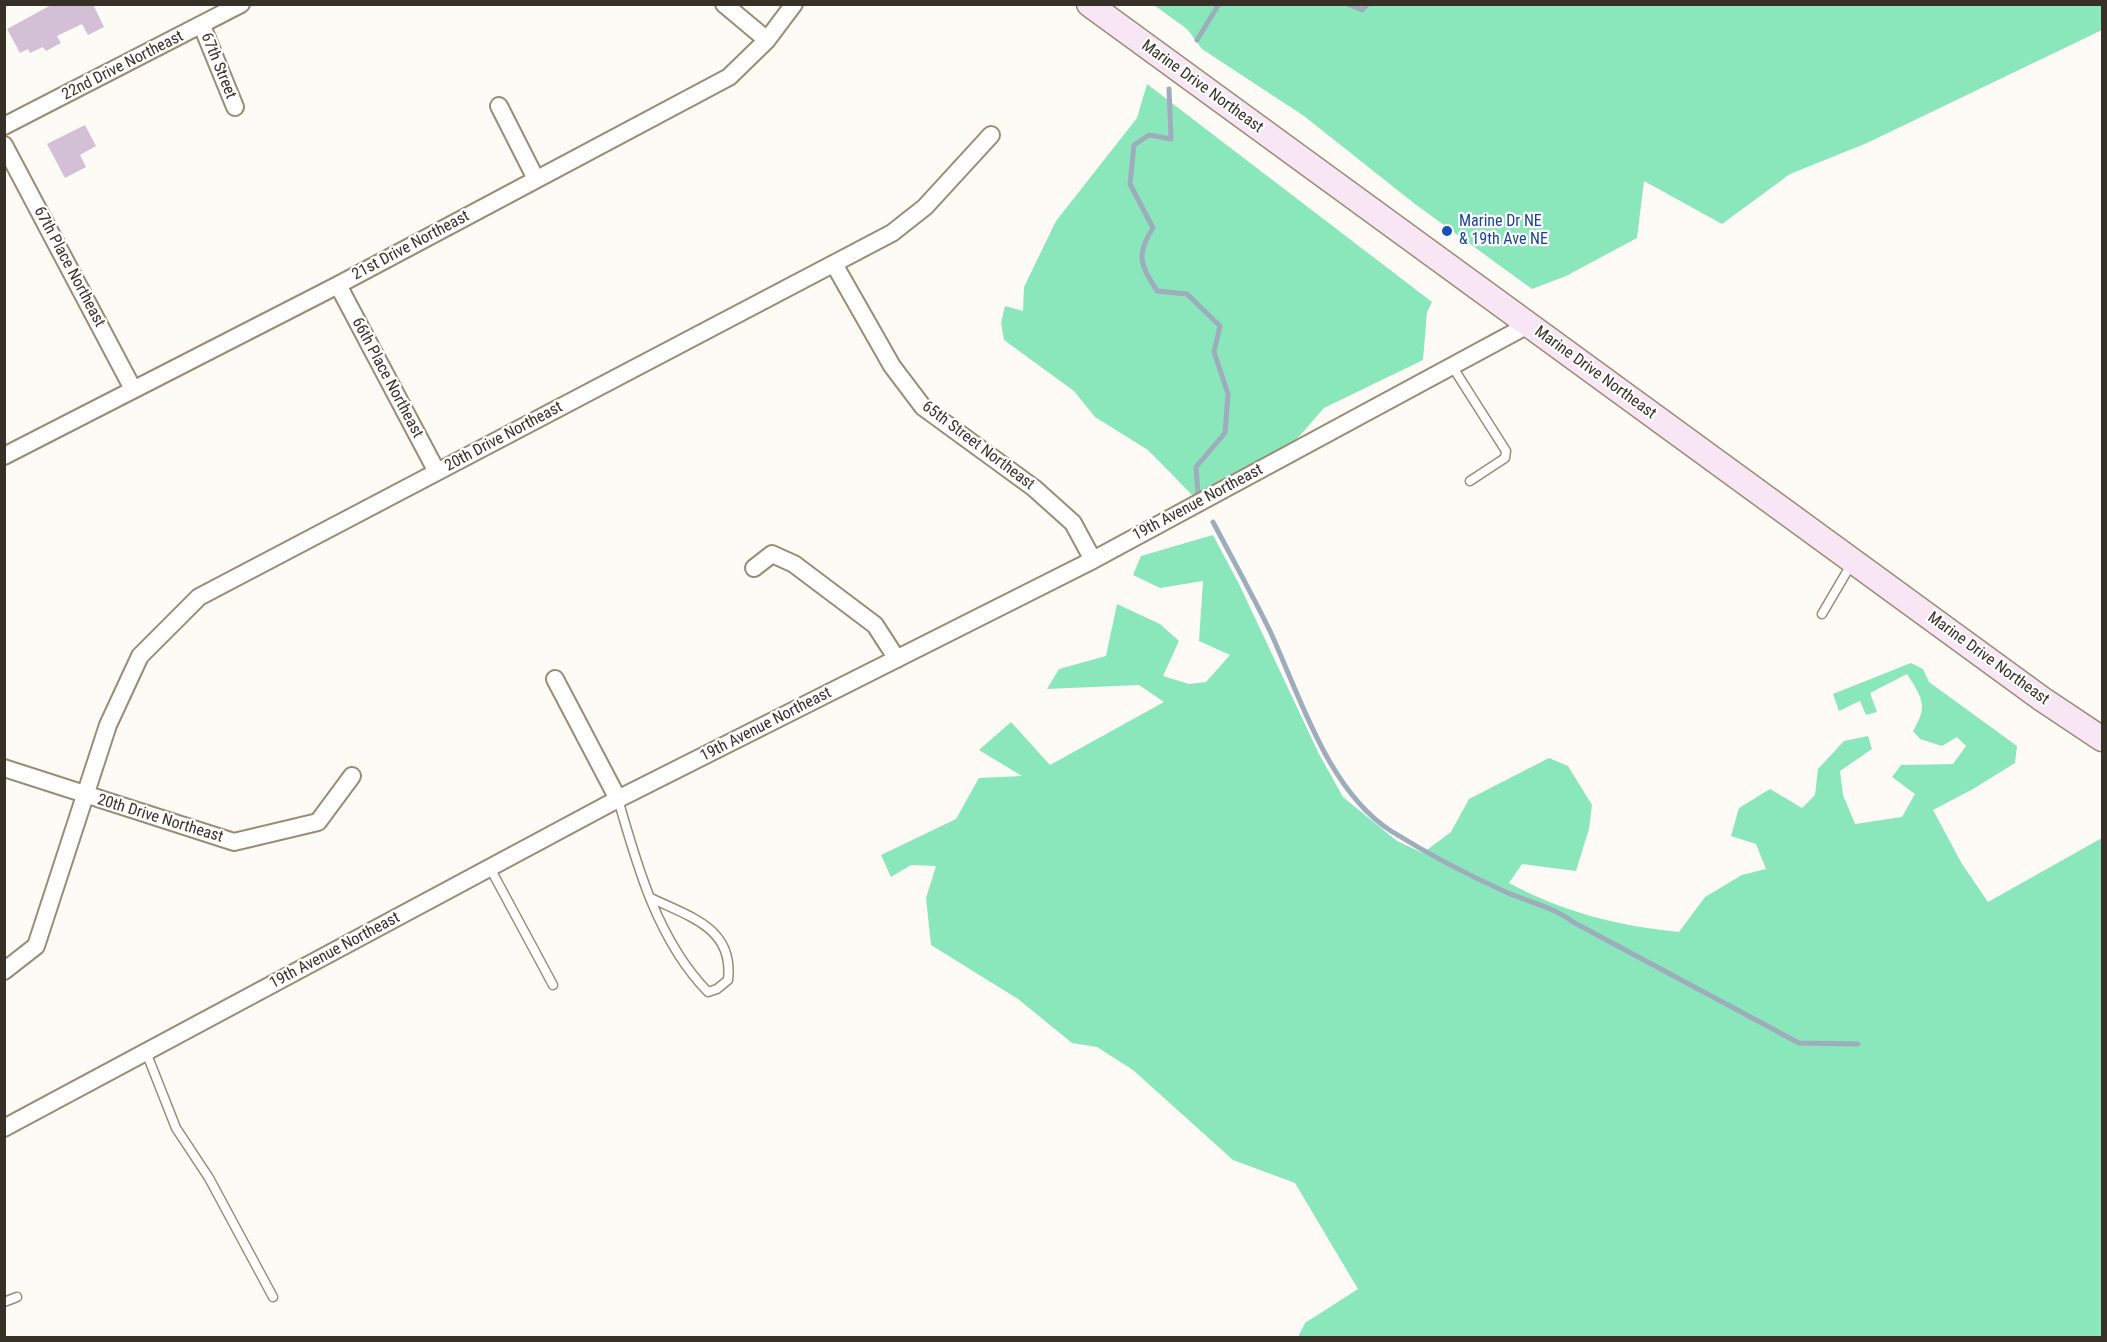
<!DOCTYPE html>
<style>
body{margin:0}
#map{position:relative;width:2107px;height:1342px;overflow:hidden;background:#fefbf6;font-family:"Roboto Condensed",sans-serif}
canvas{display:block}
.frame{position:absolute;inset:0;border:6px solid #363026;pointer-events:none}
</style>
<div id="map">
<canvas width="2107" height="1342"></canvas>
<div class="frame"></div>
</div>
<script>
const context = document.querySelector('canvas').getContext('2d');
context.lineJoin = 'round';
function fillPath(path, color) { context.fillStyle = color; context.fill(path, 'evenodd'); }
function stroke(path, color, width, dash) { context.strokeStyle = color; context.lineWidth = width; context.lineCap = dash ? 'butt' : 'round'; context.setLineDash(dash || []); context.stroke(path); }
function drawText(font, color, halo, rows, align = 'center') {
  context.font = font + ' "Roboto Condensed",sans-serif'; context.lineWidth = 4.5; context.setLineDash([]); context.textBaseline = 'middle'; context.strokeStyle = halo; context.fillStyle = color; for (const [text, x, y, turn = 0] of rows) {
    context.save(); context.translate(x, y); context.rotate((+turn || 0) * Math.PI / 180); context.textAlign = isNaN(turn) ? turn : align; if (halo) context.strokeText(text, 0, 0); context.fillText(text, 0, 0); context.restore();
  }
}
fillPath(new Path2D(`
 M2102,4V30L1867,143L1790,174L1722,224L1644,181L1637,238L1566,276L1532,289L1415,204L1304,116L1202,49L1187,29L1154,5Z
 M1147,84L1432,302L1427,312L1423,360L1324,408L1289,448L1193,496L1148,450L1095,417L1074,391L1004,340L1001,323L1005,306L1023,311L1024,287L1056,221L1137,118Z
 M1213,535L1239,584L1319,754L1343,797L1397,841L1423,853L1451,832L1469,799L1549,758L1568,766L1592,805L1589,829L1576,871L1522,864L1509,883C1563,912 1618,926 1679,932L1705,897L1742,875L1766,869L1756,844L1731,836L1739,808L1770,789L1802,808L1815,795L1818,769L1844,741L1868,736L1872,749L1840,771L1843,795L1855,824L1902,817L1915,794L1892,777L1901,765L1953,764L1966,746L1957,737L1942,746L1920,739L1913,731C1928,706 1923,699 1907,674L1870,693L1877,712L1866,715L1860,701L1839,711L1833,694L1911,663L1923,669L1929,682L2017,746L2015,763L1973,789L1933,810L1962,864L1988,902L2102,838V1337H1298L1305,1323L1358,1289L1295,1183L1233,1160L1133,1070L1097,1047L1072,1043L1018,999L931,945L926,898L936,866L911,865L891,877L881,855L956,819L979,778L1022,776L979,750L1011,722L1050,765L1164,702L1139,685L1047,689L1059,669L1106,656L1117,604L1160,624L1179,641L1163,676L1189,684L1206,682L1230,655L1199,641L1203,581L1160,588L1133,575L1141,556Z`), '#8ae7bb');
stroke(new Path2D(`
 M1348,4L1362,10L1368,4
 M1197,40L1219,4
 M1169,89L1171,139L1149,135L1134,145L1130,184L1153,228C1135,256 1141,265 1157,291L1187,294L1220,326L1214,352L1228,394L1225,433L1196,467L1198,493
 M1213,522C1232,558 1252,594 1270,631C1300,696 1328,791 1391,831C1428,854 1468,875 1508,893C1530,902 1555,908 1573,922L1799,1043L1858,1044`), '#9eadbc', 5);
fillPath(new Path2D(`
 M53,4H93L104,27L88,35L82,24L57,36L61,43L46,51L43,47L30,53L28,49L20,53L7,29Z
 M85,125L96,146L80,155L86,167L65,178L47,144Z`), '#d4c0d6');
const lane = new Path2D(`
 M1452,366L1506,451L1505,458L1470,481
 M1822,614L1852,563
 M618,799C637,866 658,941 708,992L717,989L728,980C734,928 690,917 651,898
 M490,868L553,985
 M146,1052L176,1128L209,1178L273,1297
 M4,1302L17,1297`);
const street = new Path2D(`
 M724,4L767,40
 M202,26L235,107
 M499,106L536,179
 M4,126L241,4
 M4,145L133,389
 M834,264L892,366L923,407L1034,488L1073,523L1093,560
 M338,285L437,472
 M4,456L338,285L729,77L767,40L794,4
 M754,568L772,554L794,564L875,625L897,659
 M555,679L618,799
 M4,768L234,842L318,822L352,776
 M4,971L36,946L108,725L140,656L199,597L892,233L925,207L991,135
 M4,1128L618,799L1093,560L1528,325`);
const secondary = new Path2D(`
 M1089,4L2042,699L2102,739`);
stroke(lane, '#9b8c74', 11);
stroke(street, '#9b8c74', 20);
stroke(secondary, '#9b8c74', 27);
stroke(lane, '#fff', 8);
stroke(street, '#fff', 16);
stroke(secondary, '#f8e6f4', 24);
for (const [x, y, r, color] of [
 [1447,231,6,"#1a4fb4"]
]) { const dot = new Path2D(); dot.arc(x, y, r, 0, 2 * Math.PI); context.fillStyle = color; context.fill(dot); stroke(dot, '#fff', 2); }
drawText('16px', '#363026', '#fff', [
 ["22nd Drive Northeast",123,66,-27],
 ["67th Street",218,66,68],
 ["Marine Drive Northeast",1202,87,36],
 ["21st Drive Northeast",411,246,-28],
 ["67th Place Northeast",69,267,62],
 ["Marine Drive Northeast",1595,373,36],
 ["66th Place Northeast",387,378,62],
 ["20th Drive Northeast",504,437,-28],
 ["65th Street Northeast",978,446,37],
 ["19th Avenue Northeast",1198,503,-28],
 ["Marine Drive Northeast",1988,659,36],
 ["19th Avenue Northeast",766,725,-27],
 ["20th Drive Northeast",160,819,17],
 ["19th Avenue Northeast",335,951,-28]
]);
drawText('16px', '#164399', '#fff', [
 ["Marine Dr NE",1459,222],
 ["& 19th Ave NE",1459,240]
], 'left');
</script>
